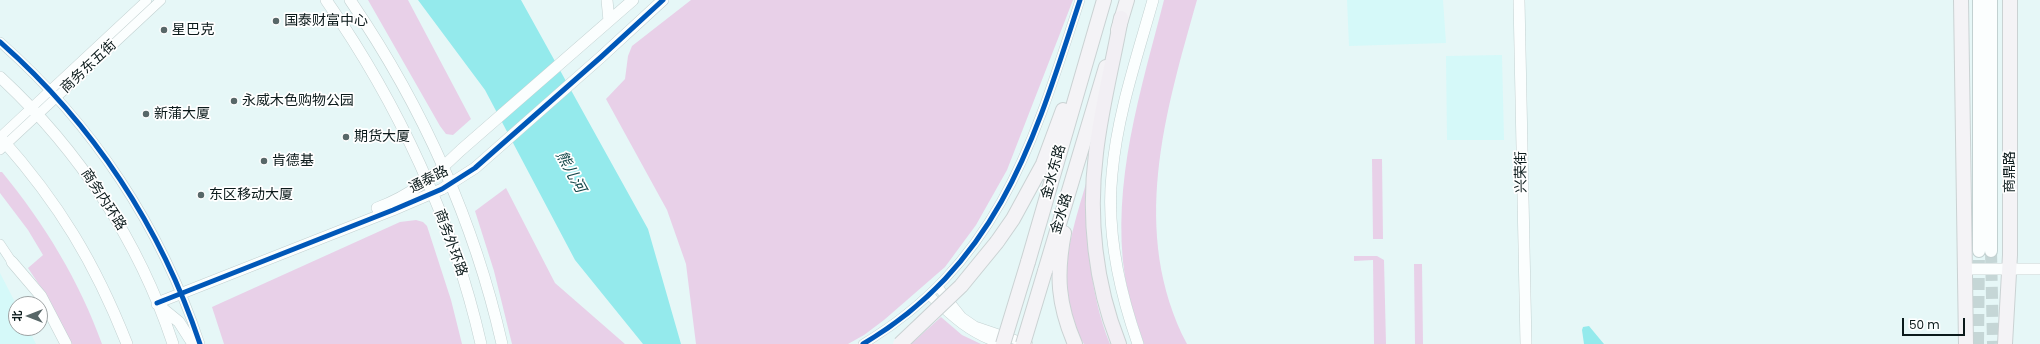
<!DOCTYPE html>
<meta charset="utf-8">
<style>
body{margin:0}
#map{position:relative;width:2040px;height:344px;overflow:hidden;background:#e6f7f7;font-family:Poppins,"Noto Sans SC",sans-serif}
canvas{display:block}
.north{position:absolute;left:8px;top:296px;width:40px;height:40px;box-sizing:border-box;background:#fff;border:1px solid #9da3a4;border-radius:50%;rotate:270deg;font-size:11px;font-weight:700;line-height:16px;text-align:center;color:#0b1a1b}
.north::after{content:'';display:block;margin:auto;width:14px;height:18px;background:#586768;clip-path:polygon(50% 0,100% 100%,50% 72%,0 100%)}
.scale{position:absolute;left:1902px;top:318px;width:63px;height:18px;box-sizing:border-box;border:2px solid #0b1a1b;border-top:0;padding-left:5px;font-size:12px;line-height:14px;white-space:nowrap;color:#0b1a1b;-webkit-text-stroke:3px #fff;paint-order:stroke}
</style>
<div id="map">
<canvas width="2040" height="344"></canvas>
<div class="north">北</div>
<div class="scale">50 m</div>
</div>
<script>
const context = document.querySelector('canvas').getContext('2d');
context.lineJoin = 'round';
function fillPath(path, color) { context.fillStyle = color; context.fill(path, 'evenodd'); }
function stroke(path, color, width, dash) { context.strokeStyle = color; context.lineWidth = width; context.lineCap = dash ? 'butt' : 'round'; context.setLineDash(dash || []); context.stroke(path); }
function drawText(font, color, halo, rows, align = 'center') {
  context.font = font + ' Poppins,"Noto Sans SC",sans-serif'; context.lineWidth = 3.5; context.setLineDash([]); context.textBaseline = 'middle'; context.strokeStyle = halo; context.fillStyle = color; for (const [text, x, y, turn = 0] of rows) {
    context.save(); context.translate(x, y); context.rotate((+turn || 0) * Math.PI / 180); context.textAlign = isNaN(turn) ? turn : align; if (halo) context.strokeText(text, 0, 0); context.fillText(text, 0, 0); context.restore();
  }
}
fillPath(new Path2D(`
 M1347,0H1443L1446,43L1349,46Z
 M1502,55L1504,140H1447L1446,56Z
 M0,273L16,304V328H28L36,344H0Z`), '#d5f9f9');
fillPath(new Path2D(`
 M368,0H408L471,119L453,135L446,134L440,126Z
 M691,0H1073L1007,170L976,225L945,267L884,320L864,335L848,344H696L686,264L667,210L606,99L625,79L628,56L632,46Z
 M1164,0H1197C1165,113 1129,232 1187,344H1144C1137,322 1129,300 1125,277C1111,183 1141,90 1164,0Z
 M1372,159H1382L1383,239H1373Z
 M0,172H2C44,223 80,282 102,344H70L46,295L28,268L43,255L28,230L0,193Z
 M1087,180C1086,235 1089,292 1110,344H1084C1051,289 1071,236 1087,180Z
 M506,188L555,283L625,344H512L494,271L475,211Z
 M416,220L423,222L427,226L451,300L462,344H224L212,307L400,222Z
 M1354,256H1377L1384,260L1386,344H1374L1373,260L1354,261Z
 M1414,264H1422L1423,344H1415Z
 M941,317L962,335L981,344H911Z`), '#e8d0e8');
fillPath(new Path2D(`
 M418,0H521L648,229L681,344H643L575,260L485,90Z
 M1589,326L1604,344H1584L1582,330L1583,327Z`), '#94eaec');
stroke(new Path2D(`
 M1991,251L1993,344
 M1978,344L1979,251`), '#c5d6d6', 12, [12, 6]);
const minor = new Path2D(`
 M0,42C93,124 161,227 200,344
 M0,137L147,0
 M0,150L161,0
 M0,244L12,262
 M938,287L962,317L975,326L1028,344
 M929,295C952,317 970,334 1001,344
 M863,344C999,263 1034,141 1080,0`);
const tertiary = new Path2D(`
 M326,0C398,103 453,221 481,344
 M350,0C421,104 474,221 502,344
 M607,0L609,21
 M1519,0L1526,344
 M0,77C79,150 139,241 173,344
 M0,137C59,203 95,263 127,344
 M377,208C412,195 434,176 461,150L633,0
 M12,262L41,296L66,344
 M1965,269H2040
 M157,303L393,210L442,189L475,168L601,57L663,0
 M157,304L179,322L193,344
 M1138,344C1119,290 1106,232 1112,174C1117,115 1137,57 1153,0`);
const secondary = new Path2D(`
 M1979,251V0
 M1991,251V0`);
const primary = new Path2D(`
 M1961,0L1966,344
 M1118,30L1127,0
 M1064,233C1056,275 1058,305 1075,344
 M997,242L1013,219L1043,164L1063,110
 M1028,262L1104,0
 M1045,271L1106,67
 M2005,344L2010,255V0`);
const trunk = new Path2D(`
 M1119,344C1095,284 1088,217 1096,153C1101,108 1113,63 1121,18`);
stroke(minor, '#c2d1d1', 10);
stroke(tertiary, '#c2d1d1', 12);
stroke(secondary, '#c2d1d1', 14);
stroke(primary, '#cad2d3', 16);
stroke(trunk, '#cad2d3', 16);
stroke(minor, '#fbfefe', 9);
stroke(tertiary, '#fbfefe', 11);
stroke(secondary, '#fbfefe', 12);
stroke(primary, '#f4f3f6', 14);
stroke(trunk, '#f2eff4', 14);
const primaryBridge = new Path2D(`
 M900,344L961,286L997,242
 M1003,344L1028,262
 M1023,344L1045,271`);
stroke(primaryBridge, '#cad2d3', 16, []);
stroke(primaryBridge, '#f4f3f6', 14);
stroke(new Path2D(`
 M0,42C93,124 161,227 200,344
 M157,303L393,210L442,189L475,168L601,57L663,0
 M863,344C999,263 1034,141 1080,0`), '#0057b8', 5);
for (const [x, y, r, color] of [
 [276,21,4,"#586768"],
 [164,30,4,"#586768"],
 [234,101,4,"#586768"],
 [146,114,4,"#586768"],
 [346,137,4,"#586768"],
 [264,161,4,"#586768"],
 [201,195,4,"#586768"]
]) { const dot = new Path2D(); dot.arc(x, y, r, 0, 2 * Math.PI); context.fillStyle = color; context.fill(dot); stroke(dot, '#fff', 1.5); }
drawText('14px', '#0b1a1b', '#fff', [
 ["国泰财富中心",284,21],
 ["星巴克",172,30],
 ["永威木色购物公园",242,101],
 ["新蒲大厦",154,114],
 ["期货大厦",354,137],
 ["肯德基",272,161],
 ["东区移动大厦",209,195]
], 'left');
drawText('14px', '#0b1a1b', '#fff', [
 ["商务东五街",89,67,-43],
 ["金水东路",1054,172,-74],
 ["兴荣街",1522,172,-91],
 ["商鼎路",2010,172,-90],
 ["通泰路",429,180,-27],
 ["商务内环路",103,200,57],
 ["金水路",1062,214,-73],
 ["商务外环路",450,243,70]
]);
drawText('italic 15px', '#14484a', '#fff', [
 ["熊儿河",570,172,61]
]);
</script>
